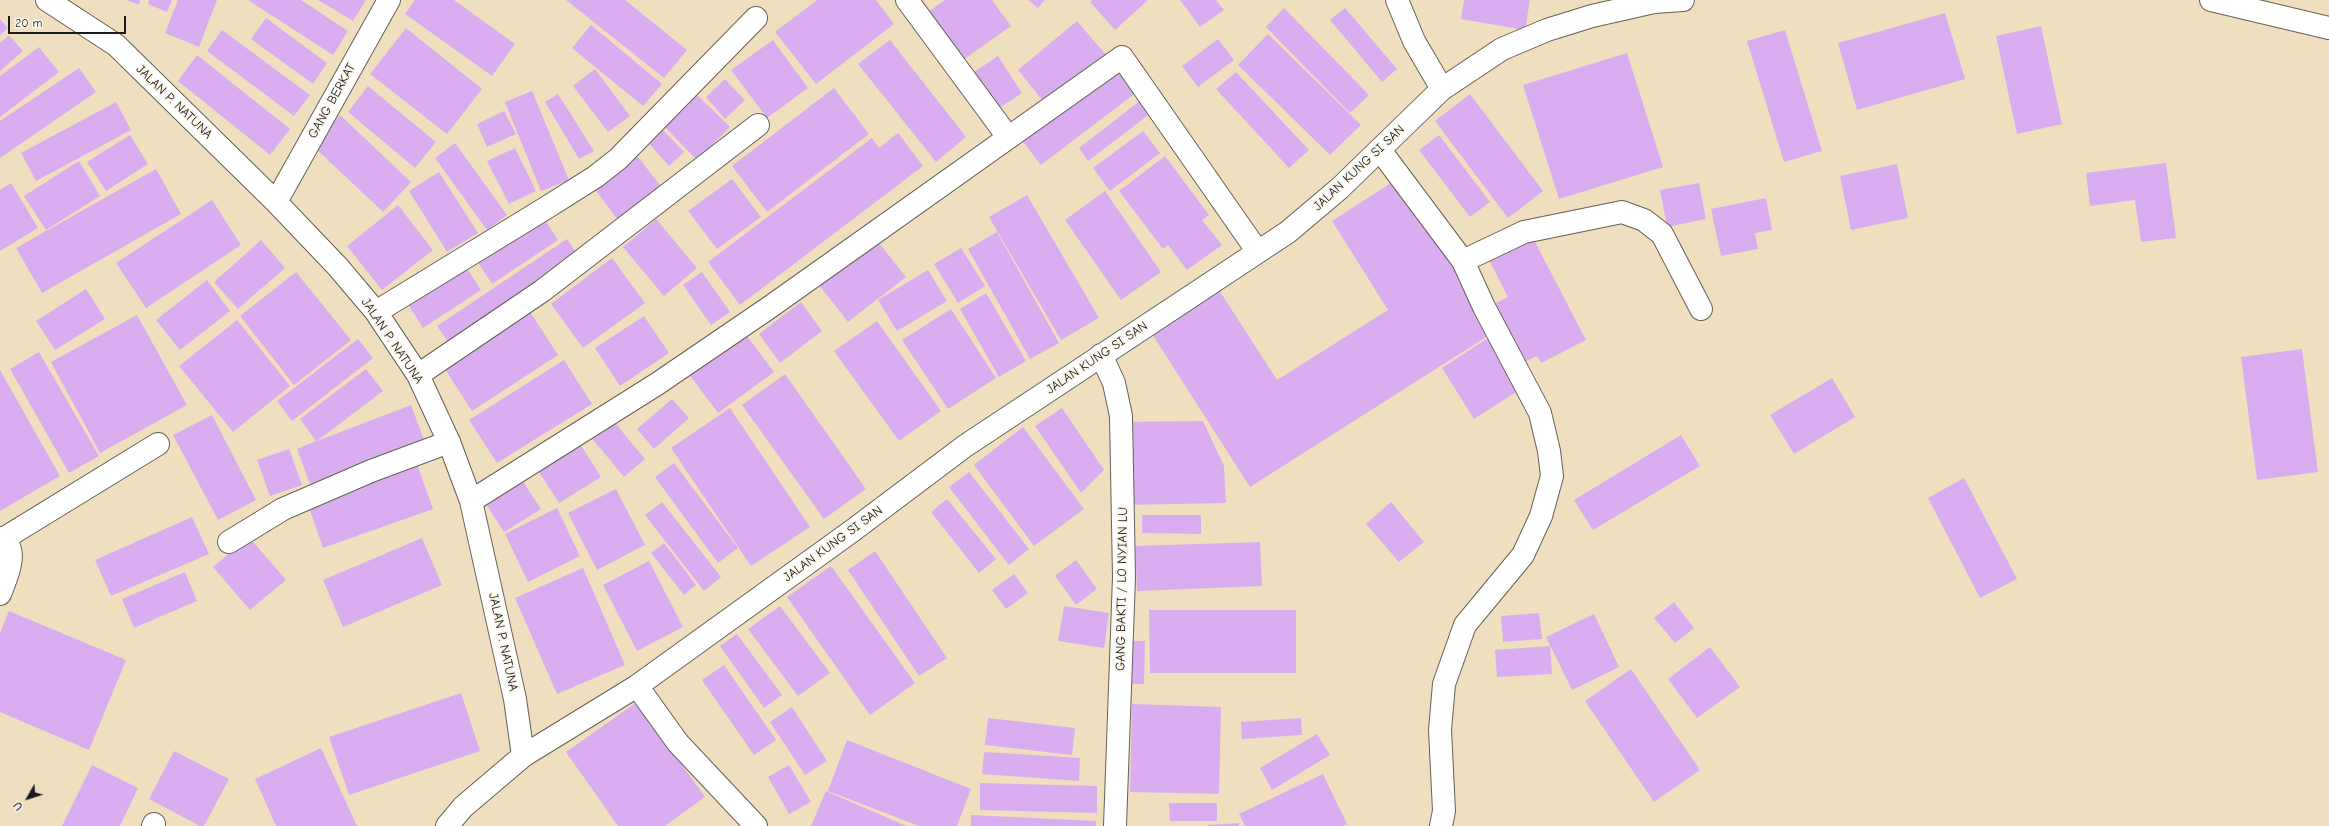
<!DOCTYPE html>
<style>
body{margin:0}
#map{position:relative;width:2329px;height:826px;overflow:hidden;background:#f0dfbf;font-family:"Comic Neue",sans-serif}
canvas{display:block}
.north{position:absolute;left:8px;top:778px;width:40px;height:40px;-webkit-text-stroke:3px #fbf7ec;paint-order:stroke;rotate:231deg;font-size:11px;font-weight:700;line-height:16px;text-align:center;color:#1c1c1c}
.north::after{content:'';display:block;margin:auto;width:14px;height:18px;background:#1c1c1c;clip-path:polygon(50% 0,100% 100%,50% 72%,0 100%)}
.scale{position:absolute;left:8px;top:16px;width:118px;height:18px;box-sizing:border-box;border:2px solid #1c1c1c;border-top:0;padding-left:5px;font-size:12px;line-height:14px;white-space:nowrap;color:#1c1c1c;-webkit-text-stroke:3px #fbf7ec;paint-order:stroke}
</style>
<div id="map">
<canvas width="2329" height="826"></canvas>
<div class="north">U</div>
<div class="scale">20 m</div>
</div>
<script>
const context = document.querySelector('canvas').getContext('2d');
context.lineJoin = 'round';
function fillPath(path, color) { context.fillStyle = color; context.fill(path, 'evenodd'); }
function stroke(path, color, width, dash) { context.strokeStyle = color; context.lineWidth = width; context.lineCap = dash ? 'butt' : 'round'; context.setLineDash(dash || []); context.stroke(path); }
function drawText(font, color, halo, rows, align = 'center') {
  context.font = font + ' "Comic Neue",sans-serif'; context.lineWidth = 3.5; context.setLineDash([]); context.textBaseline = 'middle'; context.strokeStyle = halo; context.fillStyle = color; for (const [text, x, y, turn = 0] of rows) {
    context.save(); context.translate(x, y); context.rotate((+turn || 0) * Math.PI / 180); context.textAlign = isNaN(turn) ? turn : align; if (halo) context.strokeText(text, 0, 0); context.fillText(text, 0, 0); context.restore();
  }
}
fillPath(new Path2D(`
 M127,0H140L139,5Z
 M149,0H172L167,12L148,4Z
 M178,0H217L199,47L165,33Z
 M248,0H301L348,31L333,55Z
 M318,0H366L353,21Z
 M415,0H454L515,44L492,76L405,14Z
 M566,0H625L687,50L664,78Z
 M817,0H876L894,24L816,84L775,32Z
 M945,0H992L1011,26L963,60L928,12Z
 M1028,0H1045L1038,8Z
 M1092,0H1148L1115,30L1090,2Z
 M1180,0H1216L1224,10L1200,27Z
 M1464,0H1530L1525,30L1461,19Z
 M1284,8L1369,95L1350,113L1266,27Z
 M1345,8L1397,69L1382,82L1330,20Z
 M1945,13L1965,79L1857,110L1838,43Z
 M266,18L327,63L313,84L251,39Z
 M0,19L8,28L0,35Z
 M1077,21L1107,56L1047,106L1018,70Z
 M591,25L662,84L643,106L572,48Z
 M2041,26L2062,124L2017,134L1996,36Z
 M406,28L482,89L447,134L370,74Z
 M222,30L310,95L294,116L207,51Z
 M1785,30L1822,151L1784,162L1747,41Z
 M1268,34L1361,125L1330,155L1238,65Z
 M9,35L23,51L0,71V43Z
 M1218,39L1234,60L1198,87L1182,66Z
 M773,40L808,88L767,118L731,70Z
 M890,40L966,137L936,162L858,64Z
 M39,47L59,72L0,117V76Z
 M1627,53L1663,167L1559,199L1523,85Z
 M197,55L290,129L270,155L178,81Z
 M998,56L1022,93L998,109L974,72Z
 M1116,64L1137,92L1041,165L1020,138Z
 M79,68L96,92L0,158V121Z
 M595,69L630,116L608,132L573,86Z
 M1236,72L1309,150L1289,168L1216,89Z
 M725,79L745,100L725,119L706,97Z
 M368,86L436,142L415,168L348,112Z
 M834,88L869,134L767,212L732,166Z
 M532,91L569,180L541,191L505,102Z
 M558,94L594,151L579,159L545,102Z
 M696,94L730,127L697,160L664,126Z
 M1470,94L1543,191L1508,218L1435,121Z
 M1141,100L1151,113L1088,161L1079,148Z
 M116,102L131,130L36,181L21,153Z
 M504,111L516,134L487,147L477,124Z
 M340,115L411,182L383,212L311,144Z
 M660,127L684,152L669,166L646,140Z
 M1143,131L1160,153L1110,191L1093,168Z
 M898,133L923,166L740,305L708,262L872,138L879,148Z
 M130,135L148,164L106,191L87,162Z
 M1439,135L1490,202L1470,217L1419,150Z
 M455,143L507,215L487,230L435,158Z
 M515,148L536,191L509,204L487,161Z
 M634,152L664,190L620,223L591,184Z
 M1165,156L1209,215L1202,220L1222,245L1187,270L1168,245L1163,249L1119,191Z
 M79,161L100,196L46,230L24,196Z
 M2166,163L2176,238L2141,242L2135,200L2090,206L2086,173Z
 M1897,164L1908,218L1851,230L1840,176Z
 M156,169L181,214L42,293L16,248Z
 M439,172L478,233L447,252L409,191Z
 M732,179L761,217L717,249L688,211Z
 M1397,179L1494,332L1250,487L1152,334L1219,290L1277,380L1388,310L1332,221Z
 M11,183L38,228L0,251V190Z
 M1699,183L1706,219L1667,227L1660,190Z
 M1105,191L1161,272L1121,300L1065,220Z
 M1027,195L1099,318L1061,340L989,217Z
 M1766,198L1772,230L1755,233L1758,249L1721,256L1711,209Z
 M212,200L241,245L146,308L116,263Z
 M398,205L433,250L382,290L347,246Z
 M543,217L558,240L492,284L477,261Z
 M656,219L697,268L664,296L623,247Z
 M997,232L1059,343L1030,359L968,249Z
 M1532,236L1586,340L1541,363L1537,356L1516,366L1487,308L1508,297L1488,258Z
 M875,238L906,277L848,322L818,284Z
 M567,239L581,259L451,346L437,326Z
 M261,240L285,268L238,309L214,282Z
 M961,248L985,286L958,303L934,264Z
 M612,258L645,303L583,348L551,304Z
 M464,264L481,290L423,328L406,301Z
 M928,270L947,301L897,331L878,300Z
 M296,272L351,340L294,385L240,316Z
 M702,272L730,312L711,325L683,285Z
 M207,280L230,311L180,350L156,320Z
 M86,289L105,319L55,350L36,321Z
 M986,293L1026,361L999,377L960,309Z
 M801,302L822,331L780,363L759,334Z
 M951,309L996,378L948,409L902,340Z
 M529,310L558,355L472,411L443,366Z
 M137,315L187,405L100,453L51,362Z
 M644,316L669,353L620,386L595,348Z
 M237,320L290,386L233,432L179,366Z
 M877,321L941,411L899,441L834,351Z
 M741,328L774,372L718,413L685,369Z
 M1491,336L1524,387L1474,419L1442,368Z
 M358,339L373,358L292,421L277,401Z
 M2302,349L2318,472L2257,480L2241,357Z
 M39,352L99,456L69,473L10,369Z
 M564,360L592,404L497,463L469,420Z
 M366,369L383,391L317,441L411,405L424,440L310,484L297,449L316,441L300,419Z
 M0,370L60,476L0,511Z
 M785,374L866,489L824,519L742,405Z
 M1832,378L1855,417L1794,454L1770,415Z
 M672,399L689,418L654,449L637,429Z
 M730,408L810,527L751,566L671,448Z
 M1062,408L1104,470L1081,493L1035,426Z
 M212,415L256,500L218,520L173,435Z
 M611,418L645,459L624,477L590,436Z
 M1203,421L1224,466L1226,503L1125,505L1122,422Z
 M1023,427L1084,509L1034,546L974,465Z
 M1681,435L1700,466L1593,530L1574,500Z
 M577,439L601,477L559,503L535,466Z
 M289,449L302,485L270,496L257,460Z
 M674,463L738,548L718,563L655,477Z
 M417,464L433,509L323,548L307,502Z
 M969,472L1029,549L1009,565L949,487Z
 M1964,478L2017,579L1980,598L1928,498Z
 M522,480L541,509L504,532L486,504Z
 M616,489L645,545L597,570L568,513Z
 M947,499L996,559L979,573L931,512Z
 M662,502L721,577L704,591L645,515Z
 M1391,502L1424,542L1399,562L1366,524Z
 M557,508L580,556L528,582L505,534Z
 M1142,515H1201V534L1142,533Z
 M192,517L209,554L111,596L95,560Z
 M249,537L286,580L250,610L213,567Z
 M422,538L442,585L343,627L323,580Z
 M1260,542L1262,586L1137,591L1135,546Z
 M664,543L696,585L684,595L651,553Z
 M875,551L947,658L919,676L848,570Z
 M1076,560L1097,589L1076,605L1055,576Z
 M649,561L683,627L637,651L603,585Z
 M831,566L915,683L870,715L787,597Z
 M583,568L625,665L557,694L515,598Z
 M185,572L197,601L134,628L122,599Z
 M1014,574L1028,593L1006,609L992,590Z
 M1674,602L1694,628L1675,643L1654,618Z
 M780,606L830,673L798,696L748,629Z
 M1064,606L1109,613L1104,648L1058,641Z
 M1149,610H1296V673H1150Z
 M9,611L126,660L89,750L0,712V633Z
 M1539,613L1542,639L1503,642L1501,616Z
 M1594,614L1619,667L1572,690L1546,637Z
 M737,634L782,695L764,708L720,646Z
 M1127,641H1145L1144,684H1127Z
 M1550,646L1552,674L1497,677L1495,650Z
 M1710,647L1740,687L1697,718L1668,679Z
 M724,665L776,740L754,755L702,680Z
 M1631,669L1700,770L1654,802L1585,701Z
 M461,693L480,751L349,795L329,737Z
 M637,702L705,797L665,826H618L566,752Z
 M1132,704L1221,707L1219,794L1130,792Z
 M792,707L827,761L805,775L770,722Z
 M988,718L1075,728L1072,755L985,745Z
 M1301,718L1302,735L1242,739L1241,722Z
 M1317,734L1330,755L1272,790L1260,768Z
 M847,740L971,789L957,826H919L828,791Z
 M321,748L357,826H276L255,779Z
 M174,751L229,779L204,826H200L149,799Z
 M984,752L1080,758L1079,781L982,774Z
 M92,765L138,788L120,826H62Z
 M789,765L811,802L789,814L768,777Z
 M1323,774L1347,824L1343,826H1245L1239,814Z
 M980,783L1097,786V813L980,810Z
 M826,791L906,826H811Z
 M1169,803H1217V821H1170Z
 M971,815L1096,821V826H971Z
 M1239,823V826H1208V825Z`), '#daadf0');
const lane = new Path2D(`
 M1380,150L1463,261L1524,232L1622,212L1644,220L1662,234L1701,309
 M3,539L158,444
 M229,542L283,509L371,471L449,442
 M153,826L154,824
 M1441,826L1444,811L1440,730L1444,684L1465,625L1523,555L1541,516L1552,476L1549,451L1540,413L1484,307L1463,261`);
const street = new Path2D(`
 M47,0L116,45L276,202L338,267L376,312L418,375L449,442L471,501L515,699L523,756
 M907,0L1008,137
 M1397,0L1414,41L1442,89
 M2211,0L2329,28
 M276,202L389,0
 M376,312L541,211L595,177L618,159L756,18
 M1101,355L1114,383L1121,416L1124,577L1115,826
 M418,375L542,291L758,125
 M471,501L657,384L770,307L1122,57L1258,252
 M0,538C21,548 6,578 0,594
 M637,686L678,743L756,826
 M447,826L463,807L523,756L637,686L852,531L965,446L1288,232L1340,188L1442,89L1502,49L1547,30L1592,16L1654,2L1683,0`);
stroke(lane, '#666055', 24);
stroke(street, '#666055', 24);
stroke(lane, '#fff', 22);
stroke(street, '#fff', 22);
drawText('13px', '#1c1c1c', '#fbf7ec', [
 ["GANG BERKAT",332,101,-61],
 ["JALAN P. NATUNA",174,102,44],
 ["JALAN KUNG SI SAN",1359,168,-43],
 ["JALAN P. NATUNA",392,341,56],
 ["JALAN KUNG SI SAN",1097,358,-34],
 ["JALAN KUNG SI SAN",833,544,-36],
 ["GANG BAKTI / LO NYIAN LU",1122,589,-89],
 ["JALAN P. NATUNA",503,642,78]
]);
</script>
